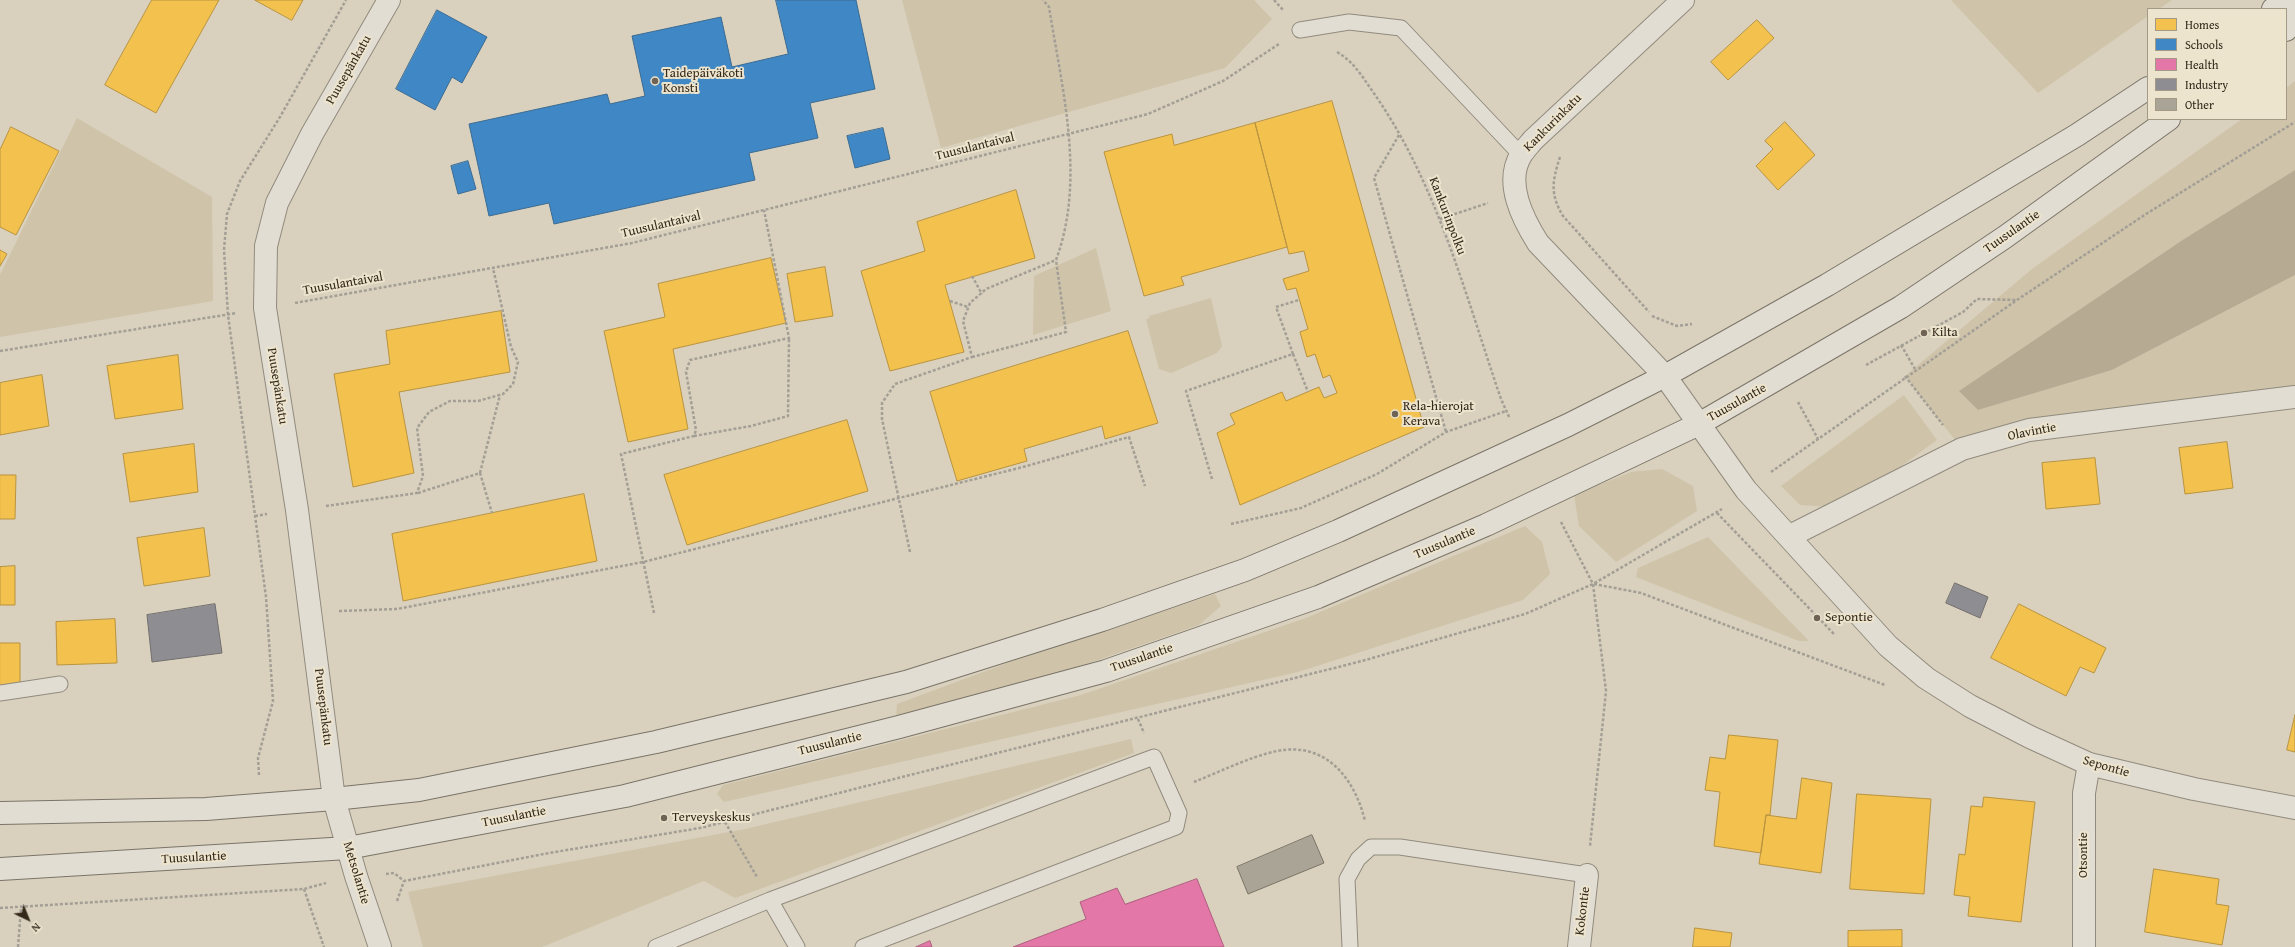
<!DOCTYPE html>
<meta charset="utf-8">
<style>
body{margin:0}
#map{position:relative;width:2295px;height:947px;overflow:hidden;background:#d9d1bd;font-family:"Gentium Book Plus",serif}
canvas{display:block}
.legend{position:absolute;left:2147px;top:8px;width:140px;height:112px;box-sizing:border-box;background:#ede4cd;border:1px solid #a39986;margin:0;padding:5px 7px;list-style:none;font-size:12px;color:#34281b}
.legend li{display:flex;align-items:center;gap:8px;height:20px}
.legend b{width:20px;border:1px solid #a39986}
.north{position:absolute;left:8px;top:899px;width:40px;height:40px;-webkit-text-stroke:3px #ede4cd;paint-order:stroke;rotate:137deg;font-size:11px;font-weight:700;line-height:16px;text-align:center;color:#34281b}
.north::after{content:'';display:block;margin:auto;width:14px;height:18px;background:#34281b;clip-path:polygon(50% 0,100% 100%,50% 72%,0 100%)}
</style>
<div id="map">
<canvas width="2295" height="947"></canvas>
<ul class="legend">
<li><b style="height:11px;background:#f2c14e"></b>Homes</li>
<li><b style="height:11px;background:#3f88c5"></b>Schools</li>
<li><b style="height:11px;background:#e377a8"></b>Health</li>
<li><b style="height:11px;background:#8d8d92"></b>Industry</li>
<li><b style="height:11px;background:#aaa496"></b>Other</li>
</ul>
<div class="north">N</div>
</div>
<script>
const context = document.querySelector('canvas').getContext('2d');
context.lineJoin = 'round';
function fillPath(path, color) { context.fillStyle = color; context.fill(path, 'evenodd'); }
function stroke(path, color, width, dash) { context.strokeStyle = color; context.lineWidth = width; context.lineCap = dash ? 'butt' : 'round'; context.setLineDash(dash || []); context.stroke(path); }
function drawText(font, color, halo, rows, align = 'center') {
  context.font = font + ' "Gentium Book Plus",serif'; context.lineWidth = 4; context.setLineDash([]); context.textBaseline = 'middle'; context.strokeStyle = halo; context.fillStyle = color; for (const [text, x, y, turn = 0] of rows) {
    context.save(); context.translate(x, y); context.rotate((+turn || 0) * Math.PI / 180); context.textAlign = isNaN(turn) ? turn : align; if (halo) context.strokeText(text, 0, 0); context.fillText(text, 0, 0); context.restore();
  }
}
fillPath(new Path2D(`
 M902,0H1254L1272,19L1225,68L941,148Z
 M1951,0H2172L2159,9H2148V16L2038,93Z
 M2295,81V170L2184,239L1960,391L1978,410L2112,370L2295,275V387L1962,449L1905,376L2032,269L2242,119H2286V88Z
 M77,118L212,197L213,301L0,337V275Z
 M1096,248L1111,311L1033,335L1034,276Z
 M1211,298L1222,346L1217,353L1171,373L1159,369L1146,319L1150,318L1149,316Z
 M1904,395L1937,440L1867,491L1832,507L1800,505L1781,486Z
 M1662,469L1693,486L1697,511L1616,562L1579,526L1574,495L1631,472Z
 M1525,526L1542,542L1550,574L1523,600L1298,672L724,802L717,794L723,785L1081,695L1306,618Z
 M1708,537L1809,641H1799L1636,577L1638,568Z
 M1215,594L1221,606L1199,625L1046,678L896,721L897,704L1029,655Z
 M1131,739L1134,753L735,898L704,881L542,947H423L408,892L745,829Z`), '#cfc3a9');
fillPath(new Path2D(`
 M2295,170V275L2112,370L1978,410L1959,391L2184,239Z`), '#b7aa92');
const homes = new Path2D(`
 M152,0H219L156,113L105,85Z
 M255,0H303L292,20Z
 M1757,20L1774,38L1728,80L1711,62Z
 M1332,101L1424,427L1240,505L1217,433L1235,424L1230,414L1282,392L1286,401L1319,387L1324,398L1337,393L1330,375L1323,378L1315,354L1307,357L1300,332L1308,329L1296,288L1287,290L1283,279L1309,271L1304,251L1289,254L1255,123Z
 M1785,122L1815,155L1778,190L1756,166L1773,149L1765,141Z
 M1255,123L1287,247L1181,277L1184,285L1144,296L1104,152L1172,134L1174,145Z
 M11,127L59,151L16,235L0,227V150Z
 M1016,190L1035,258L945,285L964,352L890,371L861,271L925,251L917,222Z
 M0,250L7,254L0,266Z
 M771,258L786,323L673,349L688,429L628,442L604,331L665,317L658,284Z
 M825,267L833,316L795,322L787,274Z
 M501,311L510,372L399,392L414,473L353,487L334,374L390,364L386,331Z
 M1128,331L1158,423L1105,439L1102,426L1024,449L1027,461L957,481L930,392Z
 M178,355L183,409L115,419L107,366Z
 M42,375L49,426L0,435V383Z
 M847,420L868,491L687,545L664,475Z
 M2227,442L2233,488L2185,494L2179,448Z
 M194,444L198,492L130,502L123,454Z
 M2095,458L2100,504L2046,509L2042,463Z
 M0,475H16L15,519H0Z
 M584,494L597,561L403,601L392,534Z
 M204,528L210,576L144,586L137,538Z
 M15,566V605H0V567Z
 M2019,604L2106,648L2094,673L2080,667L2066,696L1991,658Z
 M115,619L117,663L57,665L56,622Z
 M0,643H20V687H0Z
 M2295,715V752L2287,750Z
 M1729,735L1778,740L1770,815H1766L1761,853L1714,846L1720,792L1705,790L1710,757L1725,759Z
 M1802,778L1832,783L1821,873L1759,864L1766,815L1796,819Z
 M1857,794L1931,799L1924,894L1850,889Z
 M1984,797L2035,802L2021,922L1968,916L1970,897L1954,895L1959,854L1965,855L1971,806L1982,807Z
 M2154,869L2219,879L2216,904L2229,906L2222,945L2145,932Z
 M1695,928L1732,933L1730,947H1693Z
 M1902,930V947H1848V931Z`);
fillPath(homes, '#f2c14e');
stroke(homes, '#b9933f', 1);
const schools = new Path2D(`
 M776,0H856L875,89L810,103L818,138L749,153L755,180L554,224L549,203L489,216L469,124L607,94L610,104L645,96L632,36L721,17L732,67L788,54Z
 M437,10L487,37L462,83L452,77L435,110L396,89Z
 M883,128L890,159L855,168L847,136Z
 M468,161L476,189L458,194L451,166Z`);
fillPath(schools, '#3f88c5');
stroke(schools, '#3c6b92', 1);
const health = new Path2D(`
 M1197,879L1224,947H1013L1086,919L1080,902L1117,888L1125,904Z
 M930,941L932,947H916Z`);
fillPath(health, '#e377a8');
stroke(health, '#ae5f7e', 1);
const industry = new Path2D(`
 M1955,583L1988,597L1980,618L1946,603Z
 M215,604L222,653L152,662L147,615Z`);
fillPath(industry, '#8d8d92');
stroke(industry, '#726f6e', 1);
const building = new Path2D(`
 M1312,835L1324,863L1248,894L1237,867Z`);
fillPath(building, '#aaa496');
stroke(building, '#7a7468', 1);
const service = new Path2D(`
 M1300,30L1349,22L1401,28L1521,155
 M0,693L60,684
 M770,900L797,947
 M656,947L770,900L1154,757L1179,813L1176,827L863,947
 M1350,947L1347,879L1358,859L1371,847H1400L1587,875`);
const minor = new Path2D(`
 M1665,376L1538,243C1523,219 1504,183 1521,155C1524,150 1529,145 1533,140L1683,0
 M1790,536L1962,449L2029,430L2295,397
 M380,947L356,876L334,799L297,510L265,308L266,246L277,203L312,134L389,0
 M1579,947L1587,875
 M2084,947V793L2089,764`);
const tertiary = new Path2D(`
 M1665,376L1746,490L1888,646L1926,678L1970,706L2030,737L2089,764L2194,789L2295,808`);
const secondary = new Path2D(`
 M2273,9L2293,0
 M2286,30L2295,20
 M0,813L206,809L334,799L419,790L656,742L906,682L1102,620L1245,570L1338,531L1568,425L1665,376L1827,285L2077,135L2148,88
 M0,869L348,848L625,796L899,727L1106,671L1318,597L1486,525L1699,424L1901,307L2005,237L2169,119`);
stroke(service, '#918b7e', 17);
stroke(minor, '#918b7e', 24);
stroke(tertiary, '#918b7e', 24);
stroke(secondary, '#7a7468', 24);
stroke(new Path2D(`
 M1274,0L1283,10
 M1337,52C1353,61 1362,76 1373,92C1437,183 1465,294 1501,399L1510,419
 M1399,135L1374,178L1446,432
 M1560,157C1552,182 1550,194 1563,216L1649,312
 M1440,219L1488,203
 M972,276L982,294
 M950,301L968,307
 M295,303L632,243L1148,114L1223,81L1279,44
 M1652,316L1677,326L1692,324
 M1901,345L1915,369
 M0,351L237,313
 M1293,354L1276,307L1299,300
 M972,357L1066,332L1056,260
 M1866,365L1963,312L1977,299L2016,300
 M1905,376L1943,425
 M1798,402L1818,439
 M694,436L751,426L788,416L789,338
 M1771,472L2017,300L2146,214L2295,122
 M480,473L500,395
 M1212,479L1186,391L1293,354L1308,392
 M418,493L480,473L492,513
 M326,506L417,493L423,476L417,428L429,412L450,401H478L503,394L513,384L518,362L511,347L493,268
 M1717,513L1835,635
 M255,516L267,514
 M1561,522L1593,584L1606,691L1590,846
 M1231,524L1301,508L1377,474L1446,432L1506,411
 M910,552L882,419V403L895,384L972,357L963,321L970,303L986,289L1056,260C1086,179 1062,89 1049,7L1043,0
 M1594,584L1641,593L1885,685
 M339,611L397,609L643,562L1023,467L1129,437L1145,486
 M654,613L621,454L694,436L696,430L686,372L690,360L789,338L764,210
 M1138,719L1144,733
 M259,775L258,758L273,701L266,597L228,315L224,250L227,214L240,181L280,117L346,0
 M1194,782C1219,772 1252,756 1277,751C1326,741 1355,779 1365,821
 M725,822L757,877
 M386,874L394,873L404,881L549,853L700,828L1362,661L1525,614L1593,584L1722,509
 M304,889L324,947
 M397,901L404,881
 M0,908L304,889L326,883
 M18,947L21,908`), '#a39f96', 2.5, [3, 2]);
stroke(service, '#e2ddd3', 15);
stroke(minor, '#e2ddd3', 22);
stroke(tertiary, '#e2ddd3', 22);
stroke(secondary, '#e2ddd3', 22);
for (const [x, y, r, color] of [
 [655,81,4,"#6e6354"],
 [1924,333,4,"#6e6354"],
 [1395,414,4,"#6e6354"],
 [1817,618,4,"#6e6354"],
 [664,818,4,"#6e6354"]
]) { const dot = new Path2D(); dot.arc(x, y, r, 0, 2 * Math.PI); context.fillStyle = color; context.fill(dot); stroke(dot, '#ede4cd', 1.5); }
drawText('13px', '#34281b', '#ede4cd', [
 ["Puusepänkatu",349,70,-60],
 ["Kankurinkatu",1553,123,-45],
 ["Tuusulantaival",975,147,-14],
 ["Kankurinpolku",1447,216,69],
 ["Tuusulantaival",661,225,-13],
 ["Tuusulantie",2012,232,-35],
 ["Tuusulantaival",343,284,-10],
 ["Puusepänkatu",277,386,81],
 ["Tuusulantie",1737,403,-29],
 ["Olavintie",2032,432,-11],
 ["Tuusulantie",1445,543,-23],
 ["Tuusulantie",1142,658,-19],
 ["Puusepänkatu",323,707,83],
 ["Tuusulantie",830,744,-14],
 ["Sepontie",2106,767,16],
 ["Tuusulantie",514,817,-11],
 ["Otsontie",2084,855,-90],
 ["Tuusulantie",194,858,-3],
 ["Metsolantie",356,873,73],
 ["Kokontie",1583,911,-83]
]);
drawText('13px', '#34281b', '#ede4cd', [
 ["Taidepäiväkoti",663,74],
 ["Konsti",663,89],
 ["Kilta",1932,333],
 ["Rela-hierojat",1403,407],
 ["Kerava",1403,422],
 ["Sepontie",1825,618],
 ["Terveyskeskus",672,818]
], 'left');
</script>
